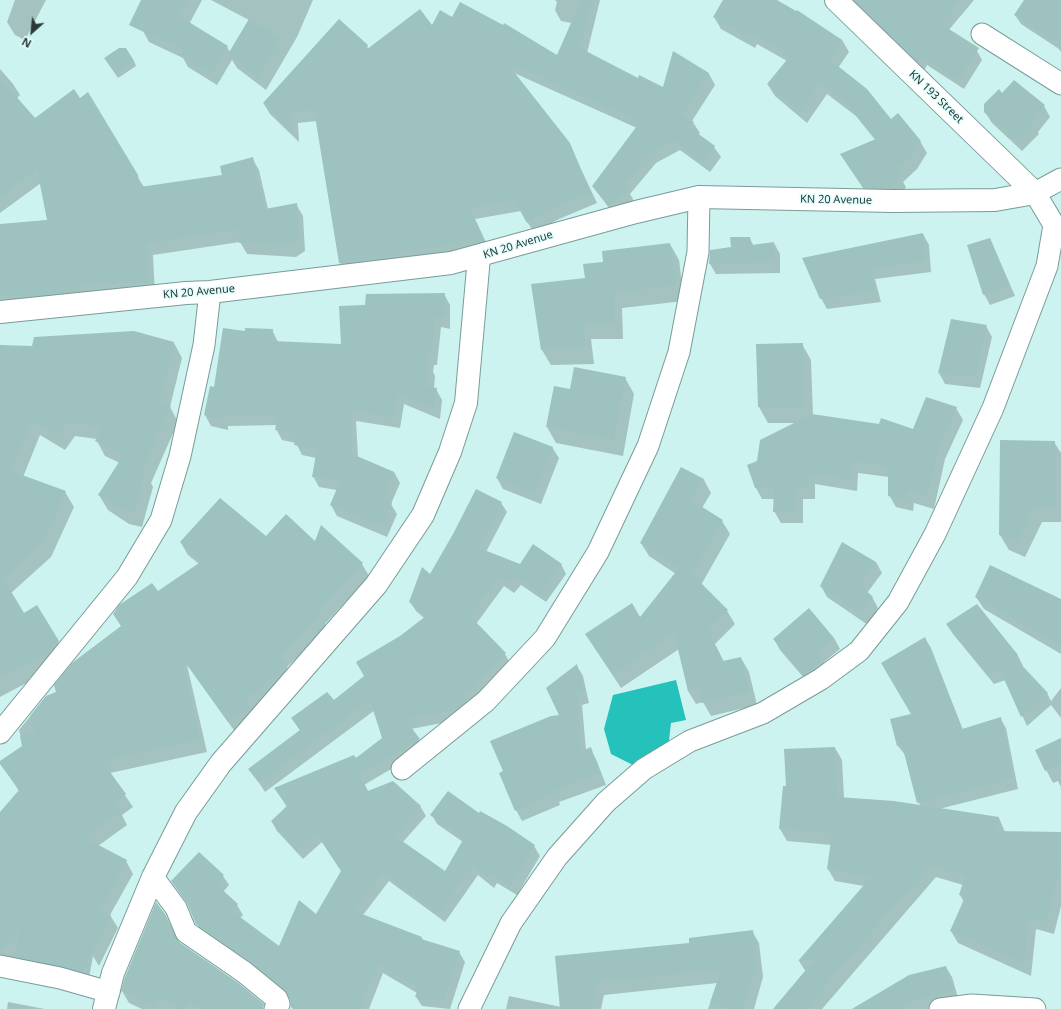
<!DOCTYPE html>
<style>
body{margin:0}
#map{position:relative;width:1061px;height:1009px;overflow:hidden;background:#cdf3f0;font-family:"Noto Sans",sans-serif}
canvas{display:block}
.north{position:absolute;left:12px;top:12px;width:40px;height:40px;-webkit-text-stroke:3px #e0fefc;paint-order:stroke;rotate:207deg;font-size:11px;font-weight:700;line-height:16px;text-align:center;color:#2a3837}
.north::after{content:'';display:block;margin:auto;width:14px;height:18px;background:#2a3837;clip-path:polygon(50% 0,100% 100%,50% 72%,0 100%)}
</style>
<div id="map">
<canvas width="1061" height="1009"></canvas>
<div class="north">N</div>
</div>
<script>
const context = document.querySelector('canvas').getContext('2d');
context.lineJoin = 'round';
function fillPath(path, color) { context.fillStyle = color; context.fill(path, 'evenodd'); }
function stroke(path, color, width, dash) { context.strokeStyle = color; context.lineWidth = width; context.lineCap = dash ? 'butt' : 'round'; context.setLineDash(dash || []); context.stroke(path); }
function drawText(font, color, halo, rows, align = 'center') {
  context.font = font + ' "Noto Sans",sans-serif'; context.lineWidth = 3; context.setLineDash([]); context.textBaseline = 'middle'; context.strokeStyle = halo; context.fillStyle = color; for (const [text, x, y, turn = 0] of rows) {
    context.save(); context.translate(x, y); context.rotate((+turn || 0) * Math.PI / 180); context.textAlign = isNaN(turn) ? turn : align; if (halo) context.strokeText(text, 0, 0); context.fillText(text, 0, 0); context.restore();
  }
}
fillPath(new Path2D(`
 M676,680L686,720L671,723L668,749L641,769L611,754L604,729L613,695Z`), '#25c2bb');
fillPath(new Path2D(`
 M15,0H46L25,40L15,35L7,22Z
 M145,0H202L186,30Z
 M211,0H313L297,37L266,90L237,68L232,60L217,85L188,67L183,58L149,42L143,31L227,47L230,52L249,20Z
 M555,0H600L587,53L639,79L663,89L674,52L709,74L715,85L692,121L700,133L698,135L714,147L721,157L710,172L680,150L656,163L630,194L634,201L615,216L593,186L637,128L514,73L569,144L597,203L559,219L534,233L521,211L475,219L490,251L346,273L340,263L317,121L298,123L299,142L270,114L264,104L339,20L369,49L453,18L557,56L572,23L561,21L555,10L557,2Z
 M724,0H775L796,13L797,11L842,40L849,52L838,68L891,120L920,141L927,153L917,169L903,182L906,187L898,199H871L842,155L876,141L856,116L827,94L807,123L775,96L768,85L787,61L757,44L755,48L721,29L714,17Z
 M851,0H974L948,31L977,51L982,60L964,89L927,65L924,71Z
 M1025,0H1061V52L1059,49L1021,24L1015,15Z
 M134,61L136,66L118,78L108,63Z
 M0,69L13,84L20,95L17,98L35,119L137,176L144,187L224,176L252,158L259,170L268,209L296,204L303,216L305,251L296,257L247,254L240,242L153,255L155,294L0,313V225L48,220L41,183L0,213Z
 M1003,94L1044,106L1050,117L1038,132L1039,134L1022,151L992,123L985,112Z
 M923,234L929,245L931,272L875,279L881,302L827,309L821,298Z
 M749,238L754,246L774,243L780,254V273L716,274L710,264Z
 M990,239L1015,296L990,305L984,294Z
 M670,244L679,260L684,301L622,308L623,339H591L594,364L551,365L542,350L586,279L604,263Z
 M444,294L450,305V329L441,327L437,365H434L433,372L435,376L434,389H436L442,400L440,419L404,404L400,428L356,421L358,457L394,472L400,483L391,504L397,514L387,537L337,516L331,505L337,490L319,487L313,476L316,458L302,455L296,443L282,440L276,429L277,425L228,426V430L211,426L205,415L211,388H214L246,332L272,330L278,342L342,345L366,306Z
 M952,320L986,326L992,337L980,388L945,384L939,373Z
 M133,332L174,343L182,358L170,407L178,422L151,483L153,487L142,527L129,524L108,510L99,495L120,463L105,456L97,441V439L75,436L65,450L40,435L23,477L65,492L74,507L51,557L11,593L24,614L58,642L67,657L51,670L0,697V346L33,347Z
 M802,344L811,360L813,415L914,430L956,408L963,420L945,459L934,509L914,503L913,511L896,507L889,495V477L858,473L857,491L815,484V499H803V523H781L774,511L775,499H762L756,488L758,462L798,423H768L759,407Z
 M625,378L634,394L623,456L556,443L547,427L571,390Z
 M514,433L552,447L559,458L541,504L503,489L497,478Z
 M1054,442L1061,453V522H1042L1025,557L1009,550L1000,535Z
 M681,468L704,480L711,493L702,508L722,521L730,534L701,585L727,611L735,624L715,644L724,662L741,658L749,672L757,705L711,716L703,702L696,704L688,691L679,649L621,688L594,647L640,618L676,574L649,556L641,543Z
 M501,503L507,512L486,552L520,565L561,564L566,574L546,602L521,585L514,593L504,586L476,624L505,654L510,663L468,704L462,719L411,729L425,749L364,785L368,792L420,806L426,816L402,843L445,873L463,842L437,824L432,815L479,814L506,827L534,846L540,856L517,895L497,883L494,888L478,875L445,922L389,881L363,915L422,938L423,940L459,952L465,962L450,1009L422,1006L416,997L417,993L383,973L369,1009H294L291,999L257,971L202,934L189,906L172,882L199,853L223,876L229,885L223,892L237,905L243,915L240,918L279,947L317,915L342,872L322,842L303,859L277,831L272,822L287,807L275,788L356,759L384,739L375,710L265,792L250,769L300,731L293,718L333,701L365,676L400,637L424,618L416,611L410,602L430,575Z
 M266,537L315,542L362,564L369,576L325,624L328,629L287,667L294,678L236,733L187,665L207,752L110,773L133,807L122,815L127,825L98,846L126,861L133,874L110,915L118,928L99,966L93,956L88,983L0,969V813L19,791L0,762L23,746L19,730L46,697L58,692L121,627L158,593L199,564L188,555L181,543Z
 M876,562L882,573L867,593L872,597L878,608L868,625L827,597L821,586Z
 M976,597L1061,601V654L984,609Z
 M977,606L1018,656L1023,666L1022,667L1047,693L1051,701L1061,688V718L1051,705L1027,726L1006,680L994,684L953,634L947,625Z
 M834,638L840,649L824,662L826,673L810,685L780,650L774,639Z
 M925,638L931,648L963,730L1000,718L1006,728L1018,789L939,809L999,818L1005,832L1061,833V906L1054,934L1036,929L1031,976L958,943L951,931L964,902L960,895L963,885L936,877L822,1009H774L806,972L799,961L864,886L835,881L828,869L832,845L787,841L780,829L787,787L835,748L842,760L844,798L920,806L906,756L898,746L913,718Z
 M577,666L583,676L589,703L582,705L586,750L590,749L596,759L606,785L559,802L560,805L522,821L516,810L504,772L560,716Z
 M1061,739V787L1058,781L1053,783L1036,750Z
 M165,915L180,944L250,1009H142L129,1003L122,991Z
 M752,931L759,943L763,977L754,1009H708L717,983L604,995L601,1009H506L509,996L561,1007L556,957L691,944Z
 M946,967L952,977L959,1001L929,1009H852L909,976Z
 M8,1002L45,1009H7Z`), '#0003');
fillPath(new Path2D(`
 M141,0H188L179,16L228,46L211,74L181,56L184,51L129,25Z
 M581,0H592L580,48L638,78L639,75L663,87L673,51L709,73L683,114L694,122L689,127L715,146L703,163L673,140L650,153L624,183L629,190L608,206L592,186L640,122L507,63L570,143L591,193L553,208L527,223L514,200L470,208L485,241L423,249L384,258L339,263L314,110L292,113L293,133L263,103L339,19L368,45L366,50L420,9L432,25L440,10L452,17L460,2L503,25L504,23L557,55Z
 M723,0H777L796,11L797,10L842,40L829,59L867,89L891,119L898,113L921,141L911,157L896,170L900,175L892,188H863L840,154L876,139L848,105L820,83L800,112L767,84L790,56L750,32L748,37L713,17Z
 M854,0H961L941,24L979,48L959,80L921,56L918,62Z
 M1024,0H1061V45L1014,15Z
 M249,19L281,38L258,77L228,54Z
 M119,48H126L134,61L115,73L104,58Z
 M0,78L35,118L74,89L80,98L88,92L138,175L140,187L222,175L220,166L253,157L265,209L297,203L299,239L290,246L239,243V229L147,244L149,283L80,285V291L38,296H0V224L47,220L37,169L0,197Z
 M1014,80L1045,105L1032,121L1034,122L1015,141L984,112V104L999,89L1002,93Z
 M923,233L926,261L870,269L875,291L820,299L802,258Z
 M730,237H750L752,245L774,242L775,262L709,264L710,250L731,247Z
 M990,238L1010,285L983,295L967,245Z
 M670,243L676,285L614,293L615,323L583,324L586,348L541,350L531,284L585,278L583,264L603,262L602,251Z
 M445,293V318L435,317L431,354H428V364H430L427,387L437,388L434,409L398,394L394,418L351,410L352,454L394,472L383,499L392,503L381,527L330,505L340,481L312,477L317,449L294,445L297,434L275,430L278,415L223,416L222,420L204,415L210,386L214,387L223,328L245,331V328L273,329L272,341L341,344L339,306L365,305L366,294Z
 M951,319L987,325L975,377L938,373Z
 M134,331L174,342L160,401L171,406L142,471H145L134,513L120,509L98,495L124,454L95,441L102,427L67,422L57,436L32,421L11,471L66,491L43,542L3,578L24,613L37,605L59,641L44,660L43,655L0,678V345L32,346L34,337Z
 M803,343L804,407H758L756,344Z
 M574,367L626,377L614,440L546,427L554,386L570,389Z
 M926,397L957,407L939,447L927,497L908,491L907,500L888,496V466L852,461L851,480L809,473V487H797L796,512H773L774,488H755L747,465L757,461L760,440L812,414L879,424L881,418L913,429Z
 M514,432L553,447L535,494L496,478Z
 M1000,440L1055,441V507H1034L1017,543L999,535Z
 M681,467L704,479L691,500L723,520L692,574L728,610L708,630L723,661L741,657L750,692L702,703L699,688L688,691L674,633L613,675L585,634L632,603L640,617L679,568L640,543Z
 M476,489L502,502L479,548L520,564L533,544L562,564L541,594L515,576L509,584L498,577L470,616L506,653L463,694L467,701L456,710L405,719L420,739L360,775L368,791L393,781L421,806L395,836L445,871L464,838L430,815L448,791L479,813L480,811L507,826L535,845L511,886L491,875L489,879L472,866L439,913L383,873L354,911L422,937L421,939L460,951L444,1001L415,997L418,988L378,964L360,1009H293L291,1007L290,1000L285,990L251,962L196,924L186,901L171,881L199,852L224,875L216,884L238,904L232,911L279,946L299,900L316,914L341,871L316,833L297,851L271,821L287,806L274,788L354,755L356,758L382,738L370,700L259,783L248,769L300,730L291,718L327,692L334,700L364,676L356,662L400,636L426,616L409,602L422,567L430,574L453,534Z
 M220,498L266,536L286,514L315,541L321,525L363,563L318,612L321,616L279,655L288,665L245,700L250,707L228,722L182,657L200,740L102,761L126,794L115,803L121,812L85,838L127,860L100,910L111,915L83,972L15,957L20,928L0,950V812L19,790L0,764V761L22,746L20,736L36,732L30,716L46,696L56,692L54,685L72,663L121,626L113,614L119,605L152,583L158,591L202,561L180,542Z
 M842,542L876,562L860,585L873,597L862,615L820,586Z
 M990,565L1061,599V646L975,597Z
 M977,604L1018,655L1015,658L1048,693L1021,717L1000,670L987,674L946,624Z
 M809,608L834,638L819,651L820,662L804,675L773,639Z
 M925,637L962,729L1001,717L1013,779L917,803L902,745L897,746L890,719L911,714L881,663Z
 M577,664L584,693L577,694L582,751L591,747L600,774L554,791L555,794L515,811L499,773L503,771L490,741L551,716L559,715L546,688Z
 M1061,738V764L1045,771L1035,750Z
 M835,747L838,797L894,801L999,817L997,831L1061,832V867L1047,922L1029,917L1024,964L950,931L965,897L959,895L965,876L929,865L805,1009H773L815,959L798,961L871,877L827,869L832,833L779,829L783,786H786L784,749Z
 M156,902L165,914L179,942L237,982L264,1004L263,1009H202L188,1002L185,1009H182L157,997L152,1007L121,991L125,977Z
 M753,930L757,964L743,1009H728L710,1003L721,970L598,982L592,1009H560L555,956L689,943V938Z
 M946,966L953,991L910,1002L898,1009H852L909,975Z`), '#9dc2bf');
const minor = new Path2D(`
 M982,34L1061,84
 M0,733L127,577L161,520L180,456L204,345L210,292
 M402,769L486,701L545,638L598,552L648,446L679,352L698,252L699,197
 M153,877L176,908L186,932L244,972L277,999L279,1004L275,1009
 M0,966L60,978L109,992
 M469,1009L511,923L557,857L606,802L644,769L690,741L763,713L821,679L859,651L898,602L935,534L993,408L1047,266L1054,225L1035,193L1061,179
 M940,1009L972,1005L1035,1009`);
const tertiary = new Path2D(`
 M836,0L1035,193
 M0,312L186,293L210,292L451,263L636,212L699,197L893,201L995,200L1035,193
 M104,1009L113,973L153,877L186,812L221,763L376,585L423,515L450,452L466,403L479,257`);
stroke(minor, '#789c99', 23);
stroke(tertiary, '#789c99', 24);
stroke(minor, '#fff', 21);
stroke(tertiary, '#fff', 22);
drawText('11px', '#2a3837', '#e0fefc', [
 ["KN 193 Street",936,97,44],
 ["KN 20 Avenue",836,200,1],
 ["KN 20 Avenue",518,245,-17],
 ["KN 20 Avenue",199,292,-5]
]);
</script>
